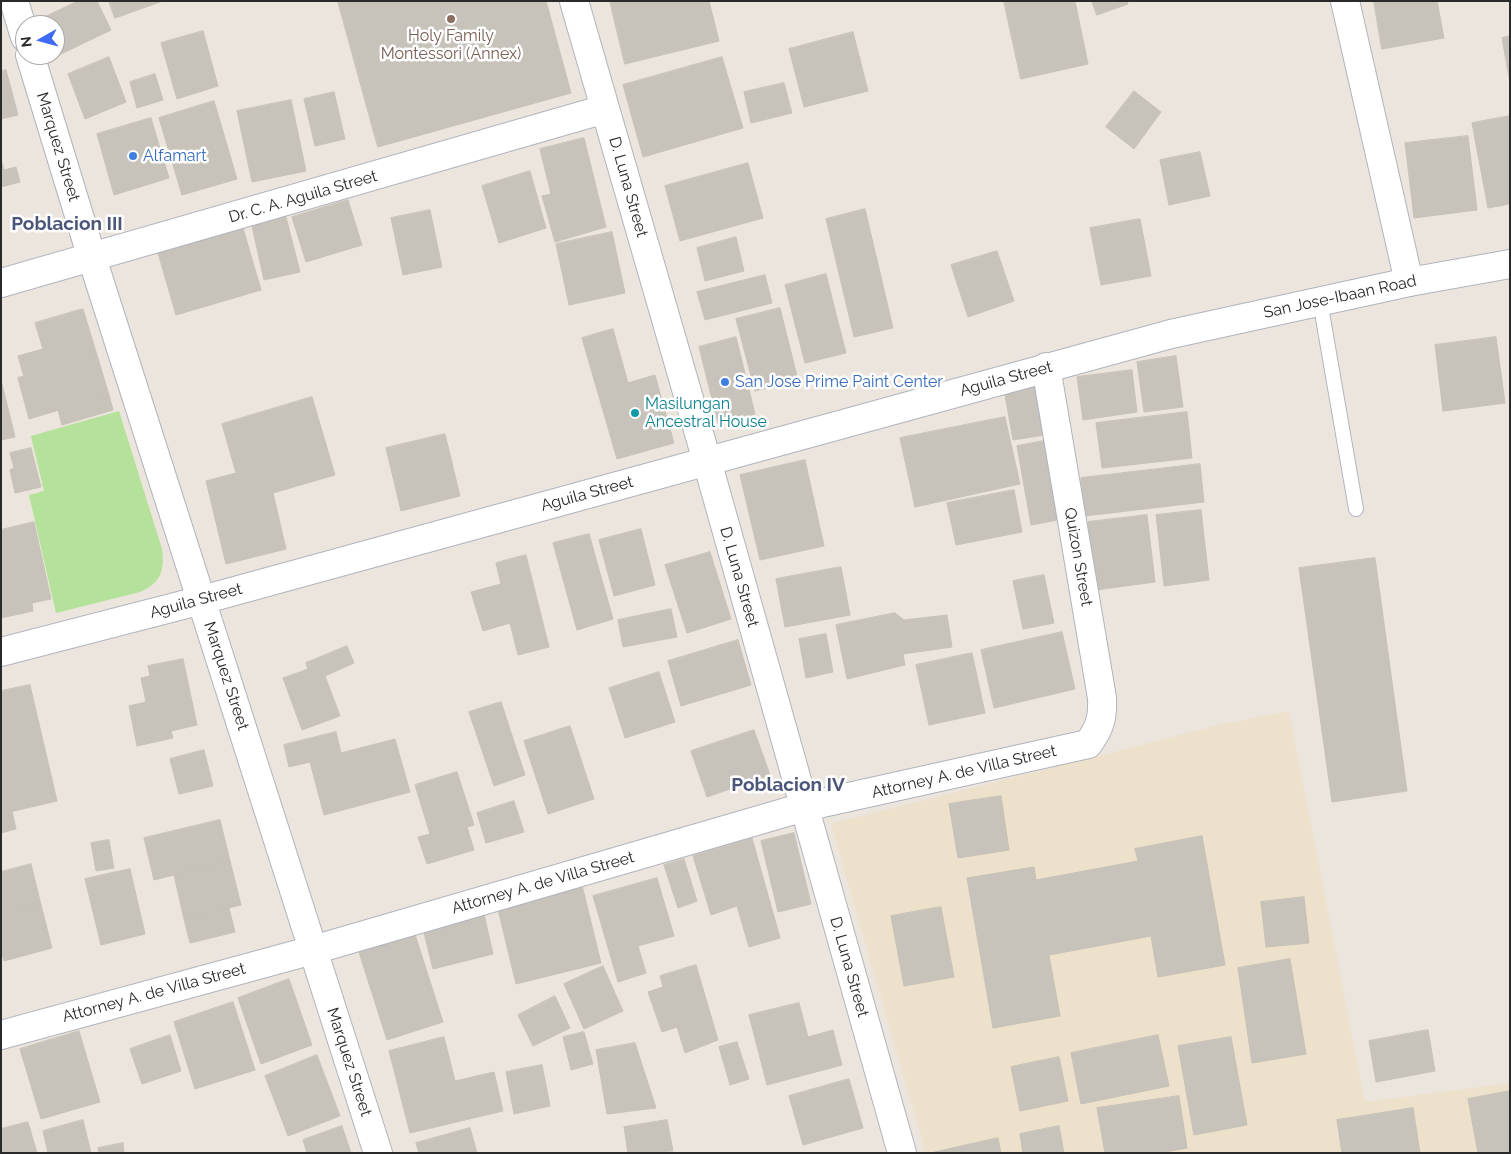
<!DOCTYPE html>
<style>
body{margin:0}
#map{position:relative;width:1511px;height:1154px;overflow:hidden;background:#ece5dd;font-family:Raleway,sans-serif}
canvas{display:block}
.frame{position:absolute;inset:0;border:2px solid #2a2a2a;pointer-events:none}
.north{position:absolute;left:15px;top:15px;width:50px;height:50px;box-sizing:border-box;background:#fff;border:1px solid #aaa;border-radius:50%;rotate:263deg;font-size:14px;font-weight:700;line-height:20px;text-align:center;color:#2a2a2a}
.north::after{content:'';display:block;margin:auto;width:18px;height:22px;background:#3f69f7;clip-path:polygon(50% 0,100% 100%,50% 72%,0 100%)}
</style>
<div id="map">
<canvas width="1511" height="1154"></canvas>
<div class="frame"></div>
<div class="north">N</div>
</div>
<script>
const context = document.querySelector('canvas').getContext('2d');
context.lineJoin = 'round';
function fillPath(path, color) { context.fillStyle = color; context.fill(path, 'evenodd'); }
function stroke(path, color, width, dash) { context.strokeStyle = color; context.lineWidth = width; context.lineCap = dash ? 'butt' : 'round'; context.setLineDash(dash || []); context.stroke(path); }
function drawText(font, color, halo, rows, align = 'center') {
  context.font = font + ' Raleway,sans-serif'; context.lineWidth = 5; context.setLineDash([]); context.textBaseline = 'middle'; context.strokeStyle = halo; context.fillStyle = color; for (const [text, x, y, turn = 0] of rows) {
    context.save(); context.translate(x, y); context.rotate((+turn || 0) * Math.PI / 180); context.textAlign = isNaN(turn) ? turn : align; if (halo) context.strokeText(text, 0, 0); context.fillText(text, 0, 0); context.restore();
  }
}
fillPath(new Path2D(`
 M1289,711L1365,1102L1510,1083V1153H926L831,824L1223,724Z`), '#ede1cc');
fillPath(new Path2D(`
 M119,411L162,549C165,570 161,583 140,592L56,613L29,495L44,491L31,436Z`), '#b5e29a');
const building = new Path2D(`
 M78,1H97L111,30L59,55L55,47V25H44L41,19Z
 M109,1H163L115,18Z
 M338,1H546L571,93L378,147Z
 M610,1H709L719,41L625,64Z
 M1004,1H1075L1088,64L1021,79Z
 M1092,1H1127L1128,4L1097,15Z
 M1374,1H1437L1444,38L1382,49Z
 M203,31L218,86L177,99L161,43Z
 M853,32L868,91L804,107L789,49Z
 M1510,36V83L1502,38Z
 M109,57L126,102L85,119L68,74Z
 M722,57L743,128L643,157L623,85Z
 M6,70L18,115L1,119V71Z
 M155,74L163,100L137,108L130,82Z
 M784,83L792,113L751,123L744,92Z
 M1134,91L1161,112L1134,149L1106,127Z
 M334,92L345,139L315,146L304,99Z
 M291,100L306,171L252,182L237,111Z
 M214,101L237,179L182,195L159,118Z
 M1510,116V204L1488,208L1472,123Z
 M151,118L169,178L114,195L97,134Z
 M1468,136L1477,210L1414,218L1405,143Z
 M584,138L606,227L555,242L542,196L551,194L540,149Z
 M1200,152L1210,196L1169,205L1160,160Z
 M1,159L4,170L16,167L20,182L1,187Z
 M748,163L763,218L680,241L665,186Z
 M530,171L546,228L499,243L482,186Z
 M348,200L362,245L306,262L292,217Z
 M865,209L893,328L854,337L826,219Z
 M430,210L442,267L403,275L391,218Z
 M286,217L300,272L264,280L252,226Z
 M1140,219L1151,276L1101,285L1090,228Z
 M243,228L261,290L176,315L158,253Z
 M612,232L625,293L569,305L556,244Z
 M736,237L744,271L705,281L697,248Z
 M997,251L1014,301L968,317L951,265Z
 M826,274L846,353L805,363L785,285Z
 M765,275L772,303L705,320L697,292Z
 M780,308L798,380L755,391L736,319Z
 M83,309L97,355L24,377L18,356L43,349L35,323Z
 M613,329L628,383L655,375L674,443L617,459L582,338Z
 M736,337L755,414L718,423L699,347Z
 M1496,337L1505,403L1443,411L1435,345Z
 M97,355L109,395L29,419L18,378Z
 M1176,356L1183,407L1144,412L1137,362Z
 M1132,370L1137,412L1083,420L1077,377Z
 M1036,383L1045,435L1013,440L1004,389Z
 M2,384L15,437L1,440V385Z
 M109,395L113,410L62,425L58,410Z
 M312,397L335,475L273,493L286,549L226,564L206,481L236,473L222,424Z
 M1187,412L1192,458L1102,468L1096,423Z
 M1005,417L1020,484L915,507L900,438Z
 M445,434L460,496L401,511L386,448Z
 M1049,440L1063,519L1031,525L1017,446Z
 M31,448L41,487L15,493L10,470L14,468L10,453Z
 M805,460L824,546L760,560L740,475Z
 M1200,464L1204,502L1085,516L1081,478Z
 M1014,490L1022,532L956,545L947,503Z
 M1201,510L1209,580L1164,586L1156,515Z
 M1147,515L1155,582L1096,590L1088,522Z
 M34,522L51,599L32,603L33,611L1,618V530Z
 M641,529L655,585L614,596L599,540Z
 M589,534L613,619L577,630L553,543Z
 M710,552L731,619L687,633L665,565Z
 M526,555L549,647L518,655L510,623L483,631L471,592L501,584L496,563Z
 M1375,558L1407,791L1332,802L1299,568Z
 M841,567L850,615L785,627L776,579Z
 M1044,575L1054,623L1023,629L1013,581Z
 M671,609L677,637L623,647L618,620Z
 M895,613L904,620L947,615L952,647L903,654L905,665L847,679L836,625Z
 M1062,632L1075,689L994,708L981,650Z
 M826,634L833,672L806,678L799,639Z
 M738,640L751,685L681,706L668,661Z
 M347,646L354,663L325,676L340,716L302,730L283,678L308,669L306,663Z
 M972,653L985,713L929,725L916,665Z
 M183,659L197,725L171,731L173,738L137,746L129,706L146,702L141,678L150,676L148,666Z
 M659,672L675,722L625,738L609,688Z
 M30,685L57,801L1,814V691Z
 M501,702L525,775L494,786L469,712Z
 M570,726L594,799L548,814L524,741Z
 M754,730L770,775L707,797L691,751Z
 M336,732L341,753L395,739L410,792L324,815L310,762L289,767L284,745Z
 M204,750L213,786L179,794L170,759Z
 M457,772L474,825L467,827L474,850L427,864L418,837L430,834L415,785Z
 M1001,796L1009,850L958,858L949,804Z
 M514,801L524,832L486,843L477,813Z
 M12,811L16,829L1,833V814Z
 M220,820L230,861L154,880L144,838Z
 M794,833L811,904L778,912L761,841Z
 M1202,836L1225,965L1158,977L1151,936L1049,955L1060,1016L993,1028L967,878L1034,867L1036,880L1138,861L1135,849Z
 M752,838L780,938L749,947L737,906L711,915L693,856Z
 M109,840L114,868L96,871L91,843Z
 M684,859L697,901L678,908L664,865Z
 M230,861L241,905L184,919L174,875Z
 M31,864L41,905L1,915V872Z
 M130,869L145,934L101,945L85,879Z
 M657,878L674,936L638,946L646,973L618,982L593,896Z
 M581,881L601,963L516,984L496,901Z
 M1304,897L1309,943L1266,947L1261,902Z
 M41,905L52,948L4,961L1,950V915Z
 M941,907L954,977L904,986L891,916Z
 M229,908L235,932L190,943L184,919Z
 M484,914L493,954L433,969L423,929Z
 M412,925L443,1022L387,1040L356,943Z
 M1290,959L1306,1054L1252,1063L1238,968Z
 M696,965L718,1040L685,1053L677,1027L662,1032L648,992L663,987L660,976Z
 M603,966L623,1011L584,1029L564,984Z
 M289,979L312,1045L261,1064L238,998Z
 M555,996L570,1028L533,1046L518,1015Z
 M233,1002L255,1070L195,1089L174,1022Z
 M799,1003L808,1037L833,1030L842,1065L767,1085L749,1015Z
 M1428,1030L1435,1071L1376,1082L1369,1041Z
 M79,1031L100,1102L41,1119L20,1049Z
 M584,1032L593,1064L571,1070L563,1037Z
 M170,1035L181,1071L142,1084L130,1049Z
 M1158,1035L1169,1086L1081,1104L1071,1053Z
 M444,1037L455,1081L494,1072L503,1111L410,1133L389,1051Z
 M1231,1037L1247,1125L1194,1135L1178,1046Z
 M737,1042L749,1079L730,1085L719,1047Z
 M635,1043L656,1108L607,1114L596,1050Z
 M317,1055L340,1116L288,1136L265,1076Z
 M1059,1057L1068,1101L1020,1111L1011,1067Z
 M542,1065L550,1106L514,1114L506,1072Z
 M849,1079L863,1128L803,1145L789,1096Z
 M1510,1091V1153H1478L1468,1099Z
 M1179,1096L1187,1148L1159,1153H1105L1097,1108Z
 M1413,1108L1420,1153H1342L1337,1120Z
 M83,1120L91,1153H48L43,1131Z
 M667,1120L673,1151L628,1153L624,1127Z
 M28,1122L37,1153H1V1129Z
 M342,1126L351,1153H307L303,1140Z
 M1059,1126L1064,1153H1023L1020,1134Z
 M470,1128L477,1153H419L416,1143Z
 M998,1138L1001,1153L935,1152Z
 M123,1143L124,1153H99L98,1148Z`);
fillPath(building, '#c7c3bb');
stroke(building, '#c7c1b6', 1);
const lane = new Path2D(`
 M1320,301L1356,509`);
const street = new Path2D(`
 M14,1L25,37
 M574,1L707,461L902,1153
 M1345,1L1409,282
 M30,55L92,258L378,1153
 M1,283L605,109
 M1,1035L313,950L804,807L1088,744C1100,728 1103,717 1102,698L1046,367`);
const secondary = new Path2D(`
 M1,652L202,600L1171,334L1409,282L1510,264`);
stroke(lane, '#b0b4be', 16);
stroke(street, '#b0b4be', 30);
stroke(secondary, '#b0b4be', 30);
stroke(lane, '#fff', 14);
stroke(street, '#fff', 28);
stroke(secondary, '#fff', 28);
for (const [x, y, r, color] of [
 [451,19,5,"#8d6e63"],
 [133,156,5,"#3f7fe0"],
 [725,382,5,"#3f7fe0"],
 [635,413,5,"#0f9aa8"]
]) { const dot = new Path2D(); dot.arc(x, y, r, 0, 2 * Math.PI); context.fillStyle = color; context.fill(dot); stroke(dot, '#fff', 2); }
drawText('16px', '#785e54', '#fff', [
 ["Holy Family",451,36],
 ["Montessori (Annex)",451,54]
]);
drawText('16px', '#2a2a2a', '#fff', [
 ["Marquez Street",58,147,73],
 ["D. Luna Street",628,187,74],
 ["Dr. C. A. Aguila Street",303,197,-16],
 ["San Jose-Ibaan Road",1340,297,-12],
 ["Aguila Street",1006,379,-15],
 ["Aguila Street",587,494,-15],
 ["Quizon Street",1078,557,80],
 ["D. Luna Street",739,577,74],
 ["Aguila Street",196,601,-15],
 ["Marquez Street",226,676,72],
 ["Attorney A. de Villa Street",964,772,-13],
 ["Attorney A. de Villa Street",543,883,-16],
 ["D. Luna Street",849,967,74],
 ["Attorney A. de Villa Street",154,993,-15],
 ["Marquez Street",349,1062,72]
]);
drawText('16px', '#366cbe', '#fff', [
 ["Alfamart",143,156],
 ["San Jose Prime Paint Center",735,382]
], 'left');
drawText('16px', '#0d838f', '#fff', [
 ["Masilungan",645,404],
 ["Ancestral House",645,422]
], 'left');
drawText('bold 19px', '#4b567a', '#fff', [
 ["Poblacion III",67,224],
 ["Poblacion IV",788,785]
]);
</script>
